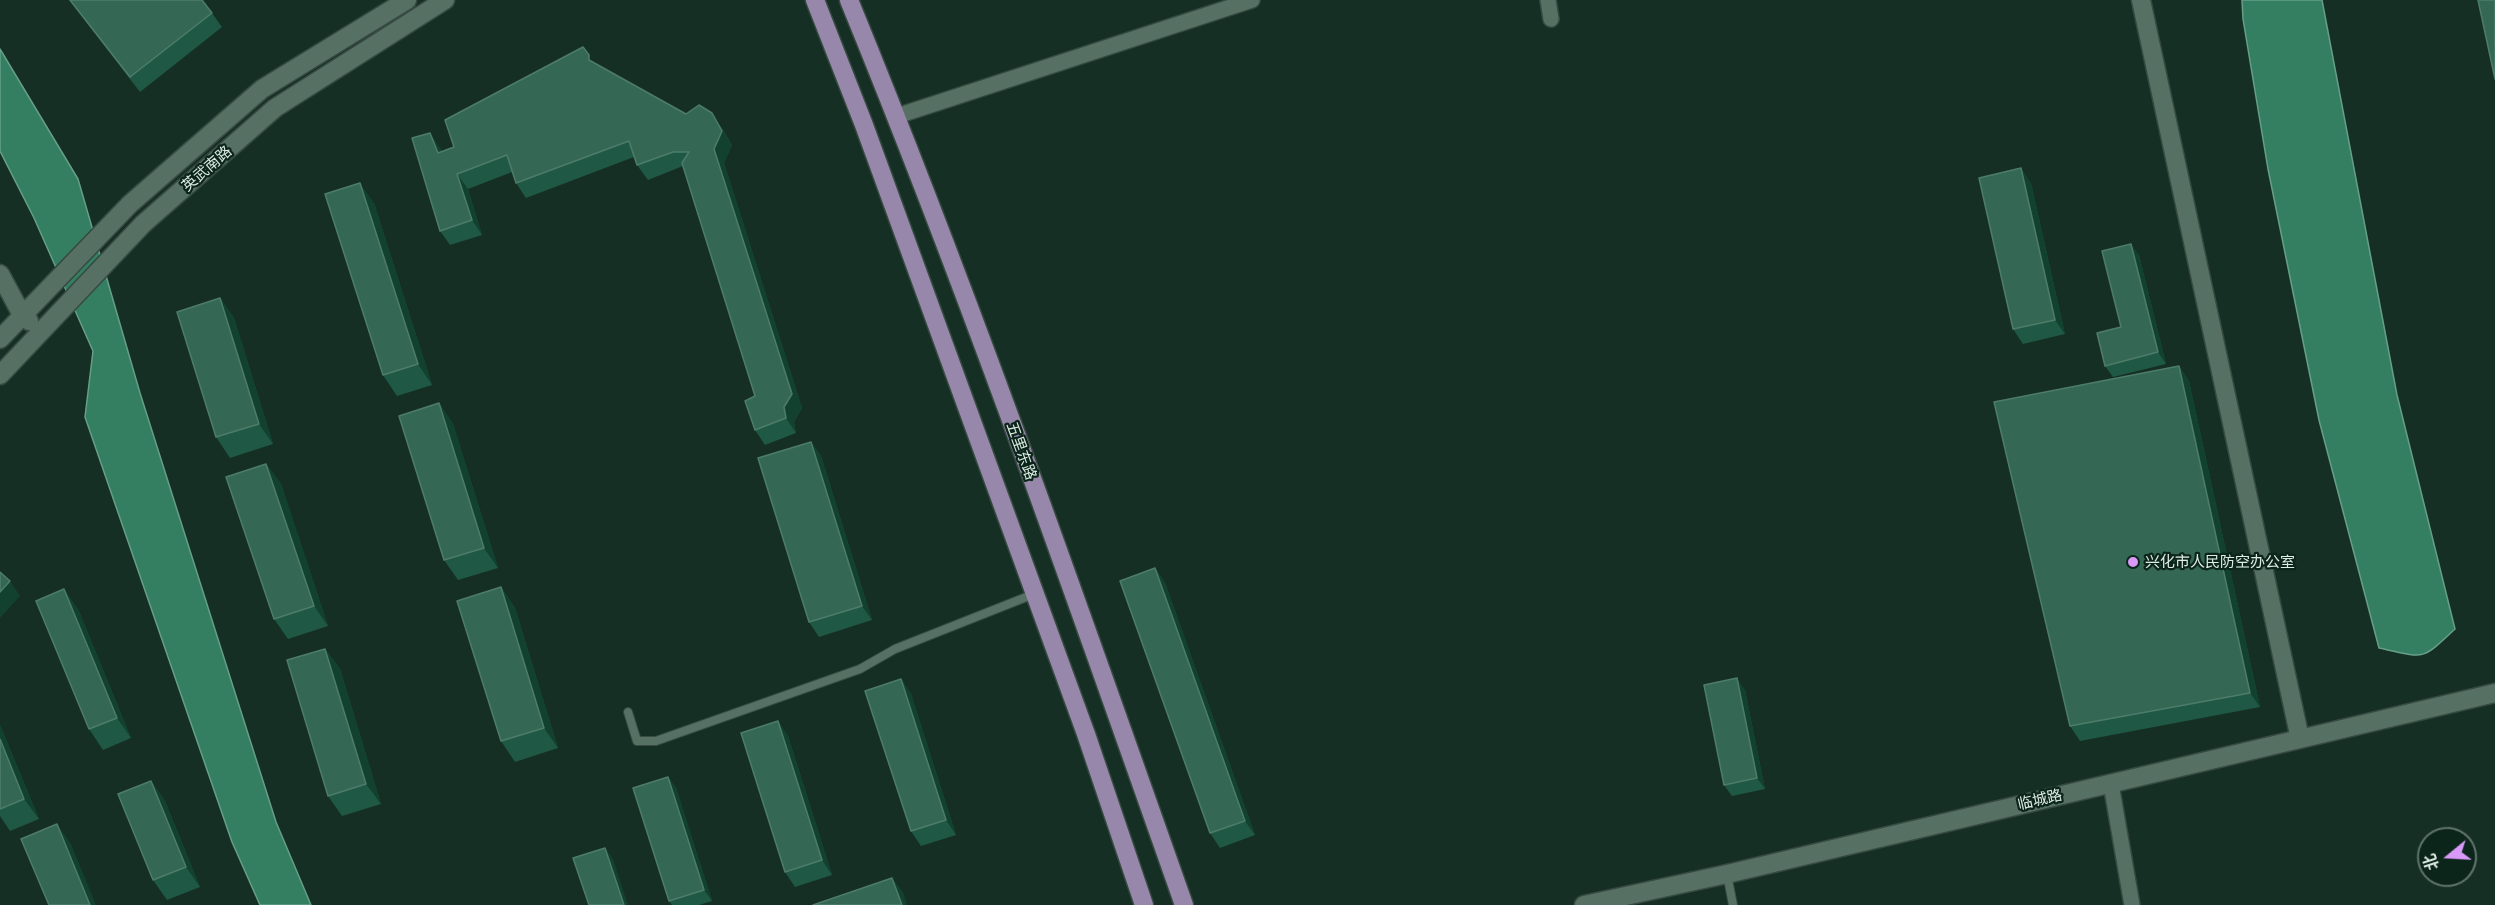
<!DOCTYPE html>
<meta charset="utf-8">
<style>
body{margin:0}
#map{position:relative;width:2495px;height:905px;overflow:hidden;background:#162f25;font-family:Raleway,"Noto Sans SC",sans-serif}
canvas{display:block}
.north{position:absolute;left:2417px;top:827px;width:60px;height:60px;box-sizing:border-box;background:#0c251b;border:2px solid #5f746b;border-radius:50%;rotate:252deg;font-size:16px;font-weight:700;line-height:24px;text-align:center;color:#dcebe3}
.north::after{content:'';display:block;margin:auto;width:21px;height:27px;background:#d99af7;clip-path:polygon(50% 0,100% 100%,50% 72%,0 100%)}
</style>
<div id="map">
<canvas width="2495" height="905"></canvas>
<div class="north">北</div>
</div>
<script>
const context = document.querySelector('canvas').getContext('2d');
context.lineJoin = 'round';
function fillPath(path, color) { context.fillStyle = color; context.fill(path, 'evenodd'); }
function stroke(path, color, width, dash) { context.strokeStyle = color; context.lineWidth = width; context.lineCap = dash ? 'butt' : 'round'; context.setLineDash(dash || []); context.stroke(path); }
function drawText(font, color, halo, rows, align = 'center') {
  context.font = font + ' Raleway,"Noto Sans SC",sans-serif'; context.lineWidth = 4.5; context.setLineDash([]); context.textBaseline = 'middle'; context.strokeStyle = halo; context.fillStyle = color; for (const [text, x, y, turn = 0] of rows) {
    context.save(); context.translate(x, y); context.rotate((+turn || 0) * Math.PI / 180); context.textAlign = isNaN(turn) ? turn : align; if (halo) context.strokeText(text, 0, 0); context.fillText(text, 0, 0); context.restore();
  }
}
const water = new Path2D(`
 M2242,0H2322L2397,395L2455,629C2420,662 2425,658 2379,648L2319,420L2268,169L2243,19Z
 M0,49L78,179L140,393L276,822L311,905H260L232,842L85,417L93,351L34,218L0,151Z`);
fillPath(water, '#347f61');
stroke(water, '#669f88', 1.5);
const lane = new Path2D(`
 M628,712L637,741H656L860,669L895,649L1034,594
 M1727,874L1733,905`);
const street = new Path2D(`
 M1548,0L1551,19
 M897,116L1252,0
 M2111,784L2132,905`);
const secondary = new Path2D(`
 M2141,0L2300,739
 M0,274L22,315L29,321
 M0,339L130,204L262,89L407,0
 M0,375L143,224L275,108L445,0
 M1584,905L1727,874L2495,693`);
const primary = new Path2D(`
 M815,0L864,125L1086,734L1144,905
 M849,0C971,298 1077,602 1184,905`);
stroke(lane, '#364a41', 10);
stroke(street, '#364a41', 18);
stroke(secondary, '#364a41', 21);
stroke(primary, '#364a41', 21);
stroke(lane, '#567164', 8);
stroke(street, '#567164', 15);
stroke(secondary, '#567164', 18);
stroke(primary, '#9787aa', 18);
fillPath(new Path2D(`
 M69,0L212,13L222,27L140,92Z
 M595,64L686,114L722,128L732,145L724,163L802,408L794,422L796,433L765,445L755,430V396L683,166L648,180L637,165L634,157L526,198L516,183L512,172L468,189L482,235L450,245L440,231V148L442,152L454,147Z
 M2031,183L2065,334L2023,344L2013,329Z
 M374,203L432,385L397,396L383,375Z
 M2139,255L2166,364L2113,377L2105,366L2121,327Z
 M220,298L234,318L273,444L230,458L216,437Z
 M2179,366L2189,381L2260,707L2080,741L2070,726Z
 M439,403L453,424L498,568L458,580L444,560Z
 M811,442L821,456L872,620L819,637L809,622Z
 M266,464L281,484L328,626L288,639L274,619Z
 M1155,568L1165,583L1255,835L1220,848L1210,833Z
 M501,587L515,608L558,748L515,762L501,741Z
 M78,609L131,738L103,750L89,729Z
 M325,649L340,669L381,804L342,816L328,796Z
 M901,679L911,694L956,835L921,846L911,831Z
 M1745,690L1765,789L1732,796L1724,785Z
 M0,725L39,819L10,831L0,816Z
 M788,736L832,875L795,887L785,872Z
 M668,777L676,788L712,901L699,905H672L669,901Z
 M151,781L165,801L200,887L167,900L153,880Z`), '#1f5844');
fillPath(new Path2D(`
 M712,113L722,128L732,145L724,163L802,408L794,422L796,433L786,418L714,149Z
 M430,133L440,148L448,168L438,153Z
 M2021,168L2031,183L2065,334L2055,320Z
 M457,174L468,189L482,235L472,220Z
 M360,183L374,203L432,385L418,364Z
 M2131,244L2139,255L2166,364L2158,352Z
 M220,298L234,318L273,444L259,424Z
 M2179,366L2189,381L2260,707L2250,693Z
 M439,403L453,424L498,568L484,548Z
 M811,442L821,456L872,620L862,606Z
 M266,464L281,484L328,626L314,606Z
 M1155,568L1165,583L1255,835L1245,821Z
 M10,581L20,596L0,618V592Z
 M501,587L515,608L558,748L544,728Z
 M64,589L78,609L131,738L117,718Z
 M325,649L340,669L381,804L366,784Z
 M1737,678L1745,690L1765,789L1757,778Z
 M901,679L911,694L956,835L946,820Z
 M778,721L788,736L832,875L822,860Z
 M0,725L39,819L24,799L0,739Z
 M668,777L676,788L712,901L704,890Z
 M151,781L165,801L200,887L186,867Z
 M57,824L71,844L96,905H90Z
 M605,848L613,859L628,905H624Z
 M892,878L903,892L907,905H902Z`), '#134130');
const building = new Path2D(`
 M70,0H202L212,13L130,77Z
 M2478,0H2495V79Z
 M583,47L589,55V60L686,114L699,105L712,113L722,131L714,149L792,394L784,407L786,418L755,430L745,401L755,396L682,163L689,152H673L637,165L629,141L516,183L507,155L457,174L472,220L440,231L412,138L430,133L438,153L454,147L445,120Z
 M2021,168L2055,320L2013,329L1979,178Z
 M360,183L418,364L383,375L325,194Z
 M2131,244L2158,352L2105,366L2097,333L2121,327L2102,251Z
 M220,298L259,424L216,437L177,312Z
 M2179,366L2250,693L2070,726L1994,402Z
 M439,403L484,548L444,560L399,416Z
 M811,442L862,606L809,622L758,458Z
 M266,464L314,606L274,619L226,477Z
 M1155,568L1245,821L1210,833L1120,581Z
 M0,572L10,581L0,592Z
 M501,587L544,728L501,741L457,601Z
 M64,589L117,718L89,729L36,601Z
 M325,649L366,784L328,796L287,660Z
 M1737,678L1757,778L1724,785L1704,685Z
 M901,679L946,820L911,831L865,691Z
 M778,721L822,860L785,872L741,733Z
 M0,739L24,799L0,809Z
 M668,777L704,890L669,901L633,788Z
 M151,781L186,867L153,880L118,794Z
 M57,824L90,905H49L21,839Z
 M605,848L624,905H589L573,858Z
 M892,878L902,905H813Z`);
fillPath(building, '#346855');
stroke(building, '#4e7c6b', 1.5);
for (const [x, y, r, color] of [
 [2133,562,6,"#d99af7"]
]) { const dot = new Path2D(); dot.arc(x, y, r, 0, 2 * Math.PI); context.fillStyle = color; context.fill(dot); stroke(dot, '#0c251b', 2); }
drawText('15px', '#dcebe3', '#0c251b', [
 ["英武南路",207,169,-41],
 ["五里东路",1021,451,70],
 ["临城路",2040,800,-13]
]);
drawText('15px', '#dcebe3', '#0c251b', [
 ["兴化市人民防空办公室",2145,562]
], 'left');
</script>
